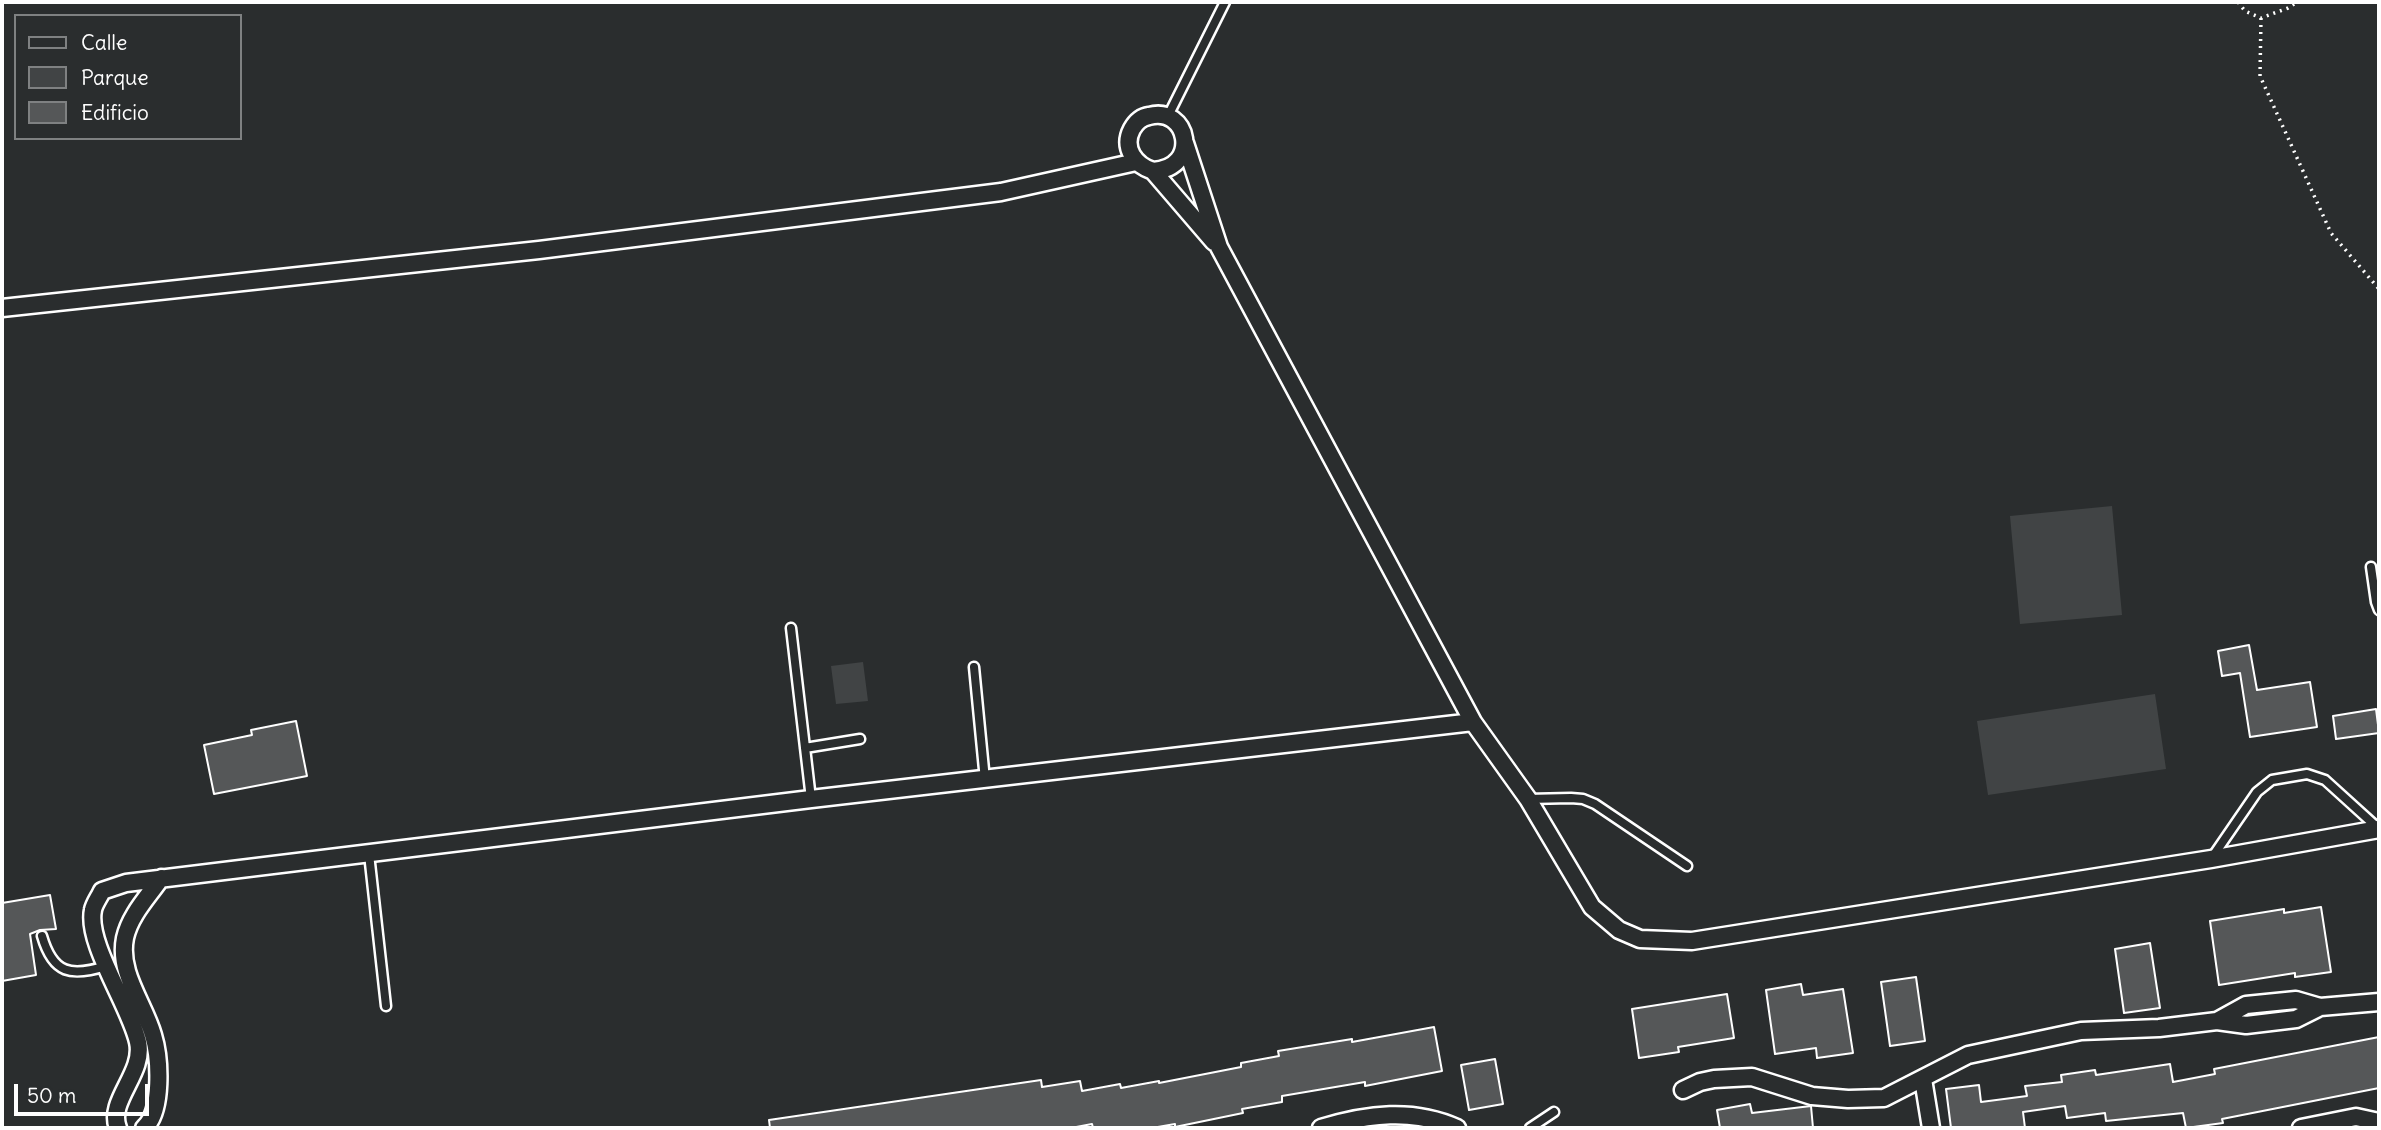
<!DOCTYPE html>
<style>
body{margin:0}
#map{position:relative;width:2381px;height:1130px;overflow:hidden;background:#2a2d2e;font-family:Delius,sans-serif}
canvas{display:block}
.frame{position:absolute;inset:0;border:4px solid #fff;pointer-events:none}
.legend{position:absolute;left:14px;top:14px;width:228px;height:126px;box-sizing:border-box;background:#2a2d2e;border:2px solid #7f8182;margin:0;padding:9px 12px;list-style:none;font-size:21px;color:#fff}
.legend li{display:flex;align-items:center;gap:14px;height:35px}
.legend b{width:35px;border:2px solid #7f8182}
.scale{position:absolute;left:14px;top:1084px;width:135px;height:32px;box-sizing:border-box;border:4px solid #fff;border-top:0;padding-left:9px;font-size:21px;line-height:24px;white-space:nowrap;color:#fff;-webkit-text-stroke:5px #2a2d2e;paint-order:stroke}
</style>
<div id="map">
<canvas width="2381" height="1130"></canvas>
<div class="frame"></div>
<ul class="legend">
<li><b style="height:9px;background:#2a2d2e"></b>Calle</li>
<li><b style="height:19px;background:#414445"></b>Parque</li>
<li><b style="height:19px;background:#555758"></b>Edificio</li>
</ul>
<div class="scale">50 m</div>
</div>
<script>
const context = document.querySelector('canvas').getContext('2d');
context.lineJoin = 'round';
function fillPath(path, color) { context.fillStyle = color; context.fill(path, 'evenodd'); }
function stroke(path, color, width, dash) { context.strokeStyle = color; context.lineWidth = width; context.lineCap = dash ? 'butt' : 'round'; context.setLineDash(dash || []); context.stroke(path); }
fillPath(new Path2D(`
 M2112,506L2122,615L2020,624L2010,516Z
 M863,662L868,701L836,704L831,666Z
 M2155,694L2166,769L1988,795L1977,721Z`), '#414445');
const building = new Path2D(`
 M2249,645L2257,690L2310,682L2317,727L2250,737L2240,673L2222,676L2218,651Z
 M2376,709L2379,733L2336,739L2333,716Z
 M296,721L307,776L214,794L204,745L252,735L251,730Z
 M50,895L56,929L40,930L30,934L36,975L2,981V903Z
 M2321,907L2331,972L2295,977V973L2219,985L2210,921L2284,909V913Z
 M2150,943L2160,1008L2124,1013L2115,949Z
 M1916,977L1925,1041L1890,1046L1881,982Z
 M1801,984L1803,995L1843,989L1853,1053L1817,1058L1816,1048L1775,1054L1766,990Z
 M1727,994L1734,1038L1678,1047L1679,1052L1639,1058L1632,1009Z
 M1434,1027L1442,1071L1365,1086V1082L1282,1096V1102L1242,1109L1243,1113L1175,1127V1124L1152,1128H1093L1092,1124L1071,1128H770L769,1120L1041,1080L1042,1087L1080,1081L1082,1091L1120,1084L1121,1088L1159,1081V1083L1241,1067V1063L1279,1056L1278,1051L1352,1039V1042Z
 M2379,1037V1088L2222,1119L2223,1123L2186,1128L2183,1113L2106,1121L2105,1113L2067,1118L2065,1106L2023,1112L2025,1128H1951L1946,1089L1979,1085L1981,1102L2027,1096L2025,1086L2062,1082L2061,1075L2095,1070L2096,1075L2170,1064L2173,1082L2215,1074L2214,1069Z
 M1495,1059L1503,1104L1469,1110L1461,1065Z
 M1750,1104L1752,1113L1811,1106L1813,1128H1720L1717,1110Z`);
fillPath(building, '#555758');
stroke(building, '#fff', 2);
const service = new Path2D(`
 M1168,116L1225,2
 M2371,567L2376,602L2379,610
 M791,628L811,799
 M974,667L985,780
 M805,748L860,739
 M1528,799L1571,798L1583,799L1595,804L1687,866
 M369,854L386,1006
 M2211,859L2257,792L2272,780L2307,774L2325,780L2379,829
 M42,936C53,974 71,977 106,966
 M1530,1128L1554,1112`);
const minor = new Path2D(`
 M1185,143L1219,247L1473,722L1528,799L1592,907L1619,930L1640,939L1692,941L2211,859L2379,829
 M1153,171C1202,168 1188,105 1149,116C1142,117 1136,122 1132,129C1122,148 1135,165 1153,171L1214,242
 M2,308L539,250L1001,192L1136,162
 M2217,1021L2246,1005L2296,1000L2320,1007L2379,1002
 M1923,1079L1931,1128
 M1683,1090L1700,1082L1714,1079L1752,1077L1812,1096L1848,1099L1884,1098L1968,1055L2081,1031L2159,1028L2217,1021L2246,1025L2296,1019L2320,1007
 M118,1128C107,1101 145,1073 138,1042C130,1006 86,943 93,910C94,904 100,896 102,891L126,883L811,799L1473,722
 M144,1128C163,1112 160,1058 153,1035C144,1003 118,973 125,938C130,915 148,897 161,878
 M1321,1128C1367,1114 1413,1108 1457,1128
 M2301,1128L2356,1117L2379,1122`);
stroke(service, '#fff', 13);
stroke(minor, '#fff', 21);
stroke(new Path2D(`
 M2238,2L2245,11L2261,18L2288,8L2297,2
 M2261,18L2260,76L2331,233L2379,289`), '#fff', 3.5, [2, 5]);
stroke(service, '#2a2d2e', 8);
stroke(minor, '#2a2d2e', 16);
</script>
